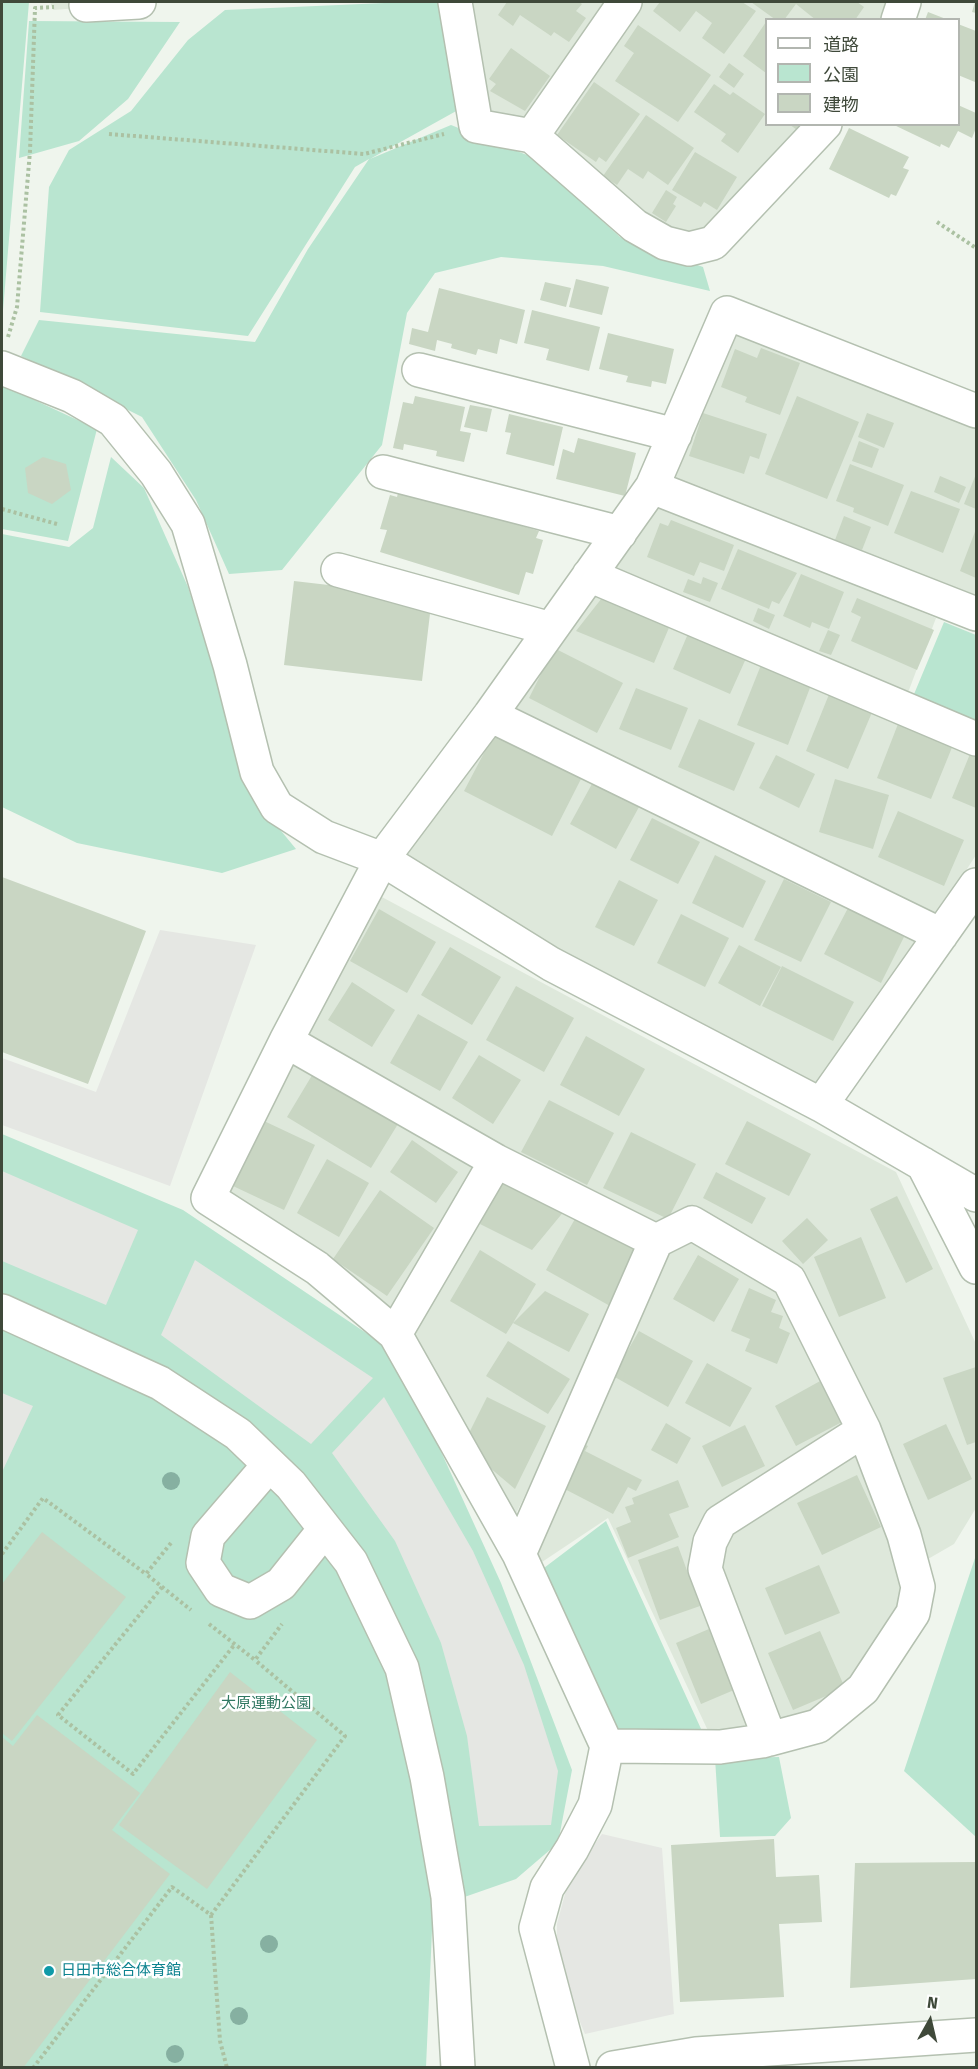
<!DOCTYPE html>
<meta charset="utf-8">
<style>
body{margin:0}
#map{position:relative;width:978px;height:2069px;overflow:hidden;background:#eff5ed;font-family:"Fira Sans","Noto Sans JP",sans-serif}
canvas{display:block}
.frame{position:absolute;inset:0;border:3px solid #3f493a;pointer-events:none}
.legend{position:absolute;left:765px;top:18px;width:195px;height:108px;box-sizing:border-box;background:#fff;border:2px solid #b2b6b0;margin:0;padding:8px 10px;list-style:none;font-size:18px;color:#3f493a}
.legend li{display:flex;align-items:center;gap:12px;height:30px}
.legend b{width:30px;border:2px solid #b2b6b0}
.north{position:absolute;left:900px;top:1991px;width:60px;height:60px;-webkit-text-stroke:4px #fff;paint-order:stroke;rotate:8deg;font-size:16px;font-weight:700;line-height:24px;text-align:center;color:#3f493a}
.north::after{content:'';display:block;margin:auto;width:21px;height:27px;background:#3f493a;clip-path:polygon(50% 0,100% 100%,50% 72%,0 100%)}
</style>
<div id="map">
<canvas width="978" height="2069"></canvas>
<div class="frame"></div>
<ul class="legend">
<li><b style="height:8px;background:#fff"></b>道路</li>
<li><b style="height:16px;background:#b9e5d0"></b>公園</li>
<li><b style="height:16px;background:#c9d6c3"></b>建物</li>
</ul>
<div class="north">N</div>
</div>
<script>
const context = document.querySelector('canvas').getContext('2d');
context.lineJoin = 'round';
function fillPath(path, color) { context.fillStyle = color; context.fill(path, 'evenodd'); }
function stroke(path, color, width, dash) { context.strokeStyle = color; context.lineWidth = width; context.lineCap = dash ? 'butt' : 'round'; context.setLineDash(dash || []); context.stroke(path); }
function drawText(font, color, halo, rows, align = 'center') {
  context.font = font + ' "Fira Sans","Noto Sans JP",sans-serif'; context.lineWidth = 5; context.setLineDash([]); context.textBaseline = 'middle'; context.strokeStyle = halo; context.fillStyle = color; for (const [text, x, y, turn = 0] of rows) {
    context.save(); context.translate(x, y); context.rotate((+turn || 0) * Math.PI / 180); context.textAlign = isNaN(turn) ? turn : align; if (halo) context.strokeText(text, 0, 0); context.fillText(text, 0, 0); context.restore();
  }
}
fillPath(new Path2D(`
 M50,2H156L53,10Z
 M457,2H904L898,19L766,20V124L825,125L689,249L532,136L476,126Z
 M735,329L976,424V602L667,481Z
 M658,503L936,618L906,698L608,568Z
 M595,584L976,746V855L934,920L508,709Z
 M493,726L921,936L815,1093L577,960L397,856Z
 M380,896L896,1172L976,1344V1508L954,1544L928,1559L795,1271L656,1228L303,1036Z
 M290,1056L482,1163L394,1319L221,1195Z
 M500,1171L647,1242L512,1522L410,1338Z
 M693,1236L782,1284L856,1426L696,1539L759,1733L710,1735L608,1518L536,1566L528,1550L662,1253Z
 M848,1454L857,1457L898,1559L903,1599L855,1681L808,1714L777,1722L722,1565L724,1536Z`), '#dee8db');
fillPath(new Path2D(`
 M2,2H29L2,322Z
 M407,2H440L458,110L370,159L451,125L532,157L620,237L703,267L710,291L603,266L501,257L435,273L407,313L382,445L282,570L229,574L196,500L142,417L21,356L39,320L255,342L308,249L369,159L355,167L248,336L40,312L49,187L69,150L131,111L188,40L225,10Z
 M29,21L180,22L128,99L79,141L19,158Z
 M2,385L97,429L68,541L2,529Z
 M111,457L144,488L188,587L254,798L296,849L222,873L77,843L2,807V534L69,547L93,528Z
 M944,622L976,635V725L912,699Z
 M2,1134L183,1210L396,1353L501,1583L572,1770L558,1843L516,1879L433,1908L426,2067H2Z
 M606,1521L702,1731L608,1732L536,1574Z
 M976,1555V1837L904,1771Z
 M779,1757L791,1818L775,1836L720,1837L715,1758Z`), '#b9e5d0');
fillPath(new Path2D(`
 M160,930L256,945L170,1186L2,1125V1058L96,1092Z
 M2,1171L138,1230L106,1305L2,1261Z
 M195,1260L373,1378L311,1444L161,1335Z
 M2,1393L33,1406L2,1472Z
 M384,1397L473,1551L524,1665L558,1771L551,1825L479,1826L467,1736L441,1643L395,1541L332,1453Z
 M602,1834L662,1848L674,2014L585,2034L557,1966V1924L569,1879Z`), '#e5e7e3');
fillPath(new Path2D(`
 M507,2H579L582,4L576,11L586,18L569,42L554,32L551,36L520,15L513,26L498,15Z
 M660,2H742L756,11L724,54L702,38L712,23L696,11L680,32L653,11Z
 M751,2H857L864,7L855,20H816L796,4L784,20H776Z
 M975,2H976V13L972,12Z
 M928,12L946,19V20H925Z
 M766,22V73L743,56Z
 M958,24L976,31L975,82L958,75Z
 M638,25L711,75L678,122L615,81L634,53L624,46Z
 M511,48L550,76L525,111L490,91L496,84L489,79Z
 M729,63L744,74L734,88L719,77Z
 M594,82L640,114L606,162L599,157L596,162L557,135Z
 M714,84L730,95L733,92L765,114L738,153L721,141L726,134L694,112Z
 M958,105L976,113V128L972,138L958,131L949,148L941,144L940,147L892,124H958Z
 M646,115L694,148L668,185L648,171L643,179L628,169L617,185L603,176Z
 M789,124H807L801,133Z
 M849,128L909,157L903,168L909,170L896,196L891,194L889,198L829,169Z
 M695,152L737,177L717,210L704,202L701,207L672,190Z
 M666,190L677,197L673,204L676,206L666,222L652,213Z
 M576,279L609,287L602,315L569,307Z
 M545,282L571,288L566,307L540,300Z
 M439,288L525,310L517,344L500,339L497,354L478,349L476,355L451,348L452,344L437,340L435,351L409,344L412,328L428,332Z
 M532,310L600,327L589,371L546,360L549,349L524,343Z
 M608,333L674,349L666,384L652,381L651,387L626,382L628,376L599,369Z
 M761,348L800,363L780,415L745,402L747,397L721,387L735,349L757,358Z
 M415,396L465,407L460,431L471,433L464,462L436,456L437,451L404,444L403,450L393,448L403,402L413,404Z
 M797,396L859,422L827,499L765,474Z
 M470,405L492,409L487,432L464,427Z
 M703,413L767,434L759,459L750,456L744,474L689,456Z
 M867,413L894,423L884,448L858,437Z
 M509,414L563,427L554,466L506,454L511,433L505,432Z
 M578,438L636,453L625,496L556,479L563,449L574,453Z
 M859,441L879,449L872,468L852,461Z
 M43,457L66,464L71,490L52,504L28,493L25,468Z
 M850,464L904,485L888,526L853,512L854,508L836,501Z
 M976,474V509L964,504Z
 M940,476L966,487L959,503L934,492Z
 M399,489L539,531L536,538L543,540L533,574L526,572L519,595L380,552L387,530L380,529L390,495L397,497Z
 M911,491L960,509L943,553L894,533Z
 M844,516L871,527L862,550L835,540Z
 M671,520L734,545L724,571L700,562L694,576L647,557L660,523L668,526Z
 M976,529V578L960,571Z
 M738,549L797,573L779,604L772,601L769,609L721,589Z
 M801,574L844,592L829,629L812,622L810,628L783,616Z
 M703,577L718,583L710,602L683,592L688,579L701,584Z
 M294,581L432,597L422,681L284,665Z
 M609,589L674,616L654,663L576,631Z
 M857,598L934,630L917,670L851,641L861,617L851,612Z
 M758,608L775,615L769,629L753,621Z
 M690,629L748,654L730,694L673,669Z
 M828,630L840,635L831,655L819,651Z
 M554,648L623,683L597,733L529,698Z
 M763,660L813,680L788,745L737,725Z
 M636,688L688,708L671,750L619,729Z
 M830,692L873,710L848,769L806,751Z
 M699,719L755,743L734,791L678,767Z
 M898,724L953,745L931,799L877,778Z
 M495,732L582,777L552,836L464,791Z
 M970,754L976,757V808L952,798Z
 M776,755L815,774L799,808L759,788Z
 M835,779L889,795L873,849L819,832Z
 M593,782L639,807L616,849L570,824Z
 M898,811L964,840L944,886L878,857Z
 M652,818L700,842L678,884L630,860Z
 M715,855L766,881L743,928L692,903Z
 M2,877L146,931L88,1084L2,1052Z
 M784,879L831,902L801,962L754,940Z
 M619,880L658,900L634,946L595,927Z
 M848,908L904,937L881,983L824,954Z
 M379,909L436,942L407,993L350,961Z
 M681,914L729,938L705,987L657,963Z
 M739,945L781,967L760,1006L718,983Z
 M450,947L501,977L472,1025L421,995Z
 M782,966L854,1002L833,1041L762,1006Z
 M352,982L395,1010L372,1047L328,1020Z
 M516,986L574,1018L544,1072L486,1040Z
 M418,1014L468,1042L440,1091L390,1063Z
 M586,1036L645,1069L619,1116L560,1085Z
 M479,1055L521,1080L493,1124L452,1098Z
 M317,1067L401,1119L371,1168L287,1117Z
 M549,1100L614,1133L587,1185L521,1152Z
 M264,1121L315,1145L284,1210L233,1186Z
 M747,1121L811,1154L789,1196L725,1164Z
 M631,1132L696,1164L668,1219L603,1188Z
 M412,1140L458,1172L436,1203L390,1172Z
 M327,1159L369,1183L339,1237L297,1213Z
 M716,1172L766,1198L752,1224L703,1198Z
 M502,1179L565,1210L532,1250L480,1224Z
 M380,1190L434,1228L387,1296L333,1259Z
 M897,1196L933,1269L906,1283L870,1209Z
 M580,1210L644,1247L610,1306L546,1270Z
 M807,1218L828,1240L803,1264L782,1241Z
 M861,1237L886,1298L839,1317L814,1257Z
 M480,1250L536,1284L513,1323L545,1291L589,1314L569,1352L513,1323L506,1334L450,1301Z
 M698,1255L739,1279L714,1322L673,1299Z
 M749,1288L776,1300L771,1312L783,1316L779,1328L790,1333L777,1364L745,1351L750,1339L731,1331Z
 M639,1331L693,1361L668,1407L613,1376Z
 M508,1341L570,1379L548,1414L486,1376Z
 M707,1363L752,1388L730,1427L685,1403Z
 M976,1367V1442L967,1445L943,1378Z
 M822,1380L844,1421L796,1446L775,1406Z
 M487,1397L546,1426L515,1489L463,1445Z
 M666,1423L691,1438L677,1464L651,1450Z
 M946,1424L972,1479L928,1500L903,1444Z
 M745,1425L765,1466L722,1487L702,1446Z
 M578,1441L588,1446L585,1451L642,1480L636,1491L628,1487L613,1514L555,1484Z
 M857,1475L881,1527L822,1555L797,1503Z
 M678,1480L689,1507L669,1514L679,1537L628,1558L616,1528L631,1522L625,1507L634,1504L632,1498Z
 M42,1532L126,1597L12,1741L2,1733V1584Z
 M678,1546L700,1606L660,1620L638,1560Z
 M819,1565L840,1613L785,1635L765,1588Z
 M709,1629L734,1690L701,1704L676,1643Z
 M820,1631L845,1688L793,1710L768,1653Z
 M230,1672L317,1740L207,1889L119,1825Z
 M37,1715L140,1793L112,1830L170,1874L23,2068H2V1737L13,1746Z
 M774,1839L776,1877L819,1875L822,1922L779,1924L784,1997L680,2002L671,1845Z
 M976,1862V1979L850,1988L855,1863Z`), '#c9d6c3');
const minor = new Path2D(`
 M455,2L476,126L532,136L635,226L665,243L689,249L713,243L825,124
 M86,5L139,2
 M898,20L904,2
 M532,136L625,2
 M2,368L72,396L113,420L156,473L188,524L230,665L257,772L277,807L324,837L382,859L551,964L821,1105L976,1195
 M419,370L675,435
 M383,472L620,533
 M652,487L976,614
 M338,570L551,629
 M589,575L976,739
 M490,715L941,935
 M286,1041L496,1161L656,1241
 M821,1105L976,885
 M923,1164L976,1267
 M2,1311L160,1383L238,1434L291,1485L351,1562L402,1668L427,1777L448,1897L458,2068
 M395,1334L496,1161
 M269,1465L208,1536L203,1563L221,1590L250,1602L281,1584L325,1529
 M519,1554L656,1241L692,1223L789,1280L864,1430L904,1535L918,1587L913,1613L863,1689L818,1726L762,1741L720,1747L607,1746
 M770,1739L705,1569L710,1542L720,1522L864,1430
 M573,2068L536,1928L547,1888L572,1849L595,1805L607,1746L519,1554L395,1334L317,1268L208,1198L286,1041L382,859L490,715L652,487L727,313L976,411
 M613,2068L696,2054L976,2035`);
stroke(minor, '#b4c0b0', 36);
stroke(new Path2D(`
 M109,134L364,154L444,134
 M937,222L976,248
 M8,337L17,307L30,151L35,8L54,7
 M2,509L57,524
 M171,1543L146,1574L191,1610
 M2,1554L43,1498L146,1574
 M162,1587L58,1715L133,1774L235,1644
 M209,1624L255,1660L282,1624
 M211,1915L220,2041L227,2068
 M33,2068L172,1887L211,1915L345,1736L255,1660`), '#abc1a2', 4, [3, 3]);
stroke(minor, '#fff', 33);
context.fillStyle = '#86b0a1';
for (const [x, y] of [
 [171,1481],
 [269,1944],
 [239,2016],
 [175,2054]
]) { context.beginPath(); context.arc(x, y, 9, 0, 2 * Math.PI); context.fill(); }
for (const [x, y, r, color] of [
 [49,1971,6,"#0f9aa8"]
]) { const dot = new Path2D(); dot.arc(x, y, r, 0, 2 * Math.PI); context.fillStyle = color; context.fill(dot); stroke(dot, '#fff', 2); }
drawText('15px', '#317862', '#fff', [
 ["大原運動公園",266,1704]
]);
drawText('15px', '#0d838f', '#fff', [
 ["日田市総合体育館",61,1971]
], 'left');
</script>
